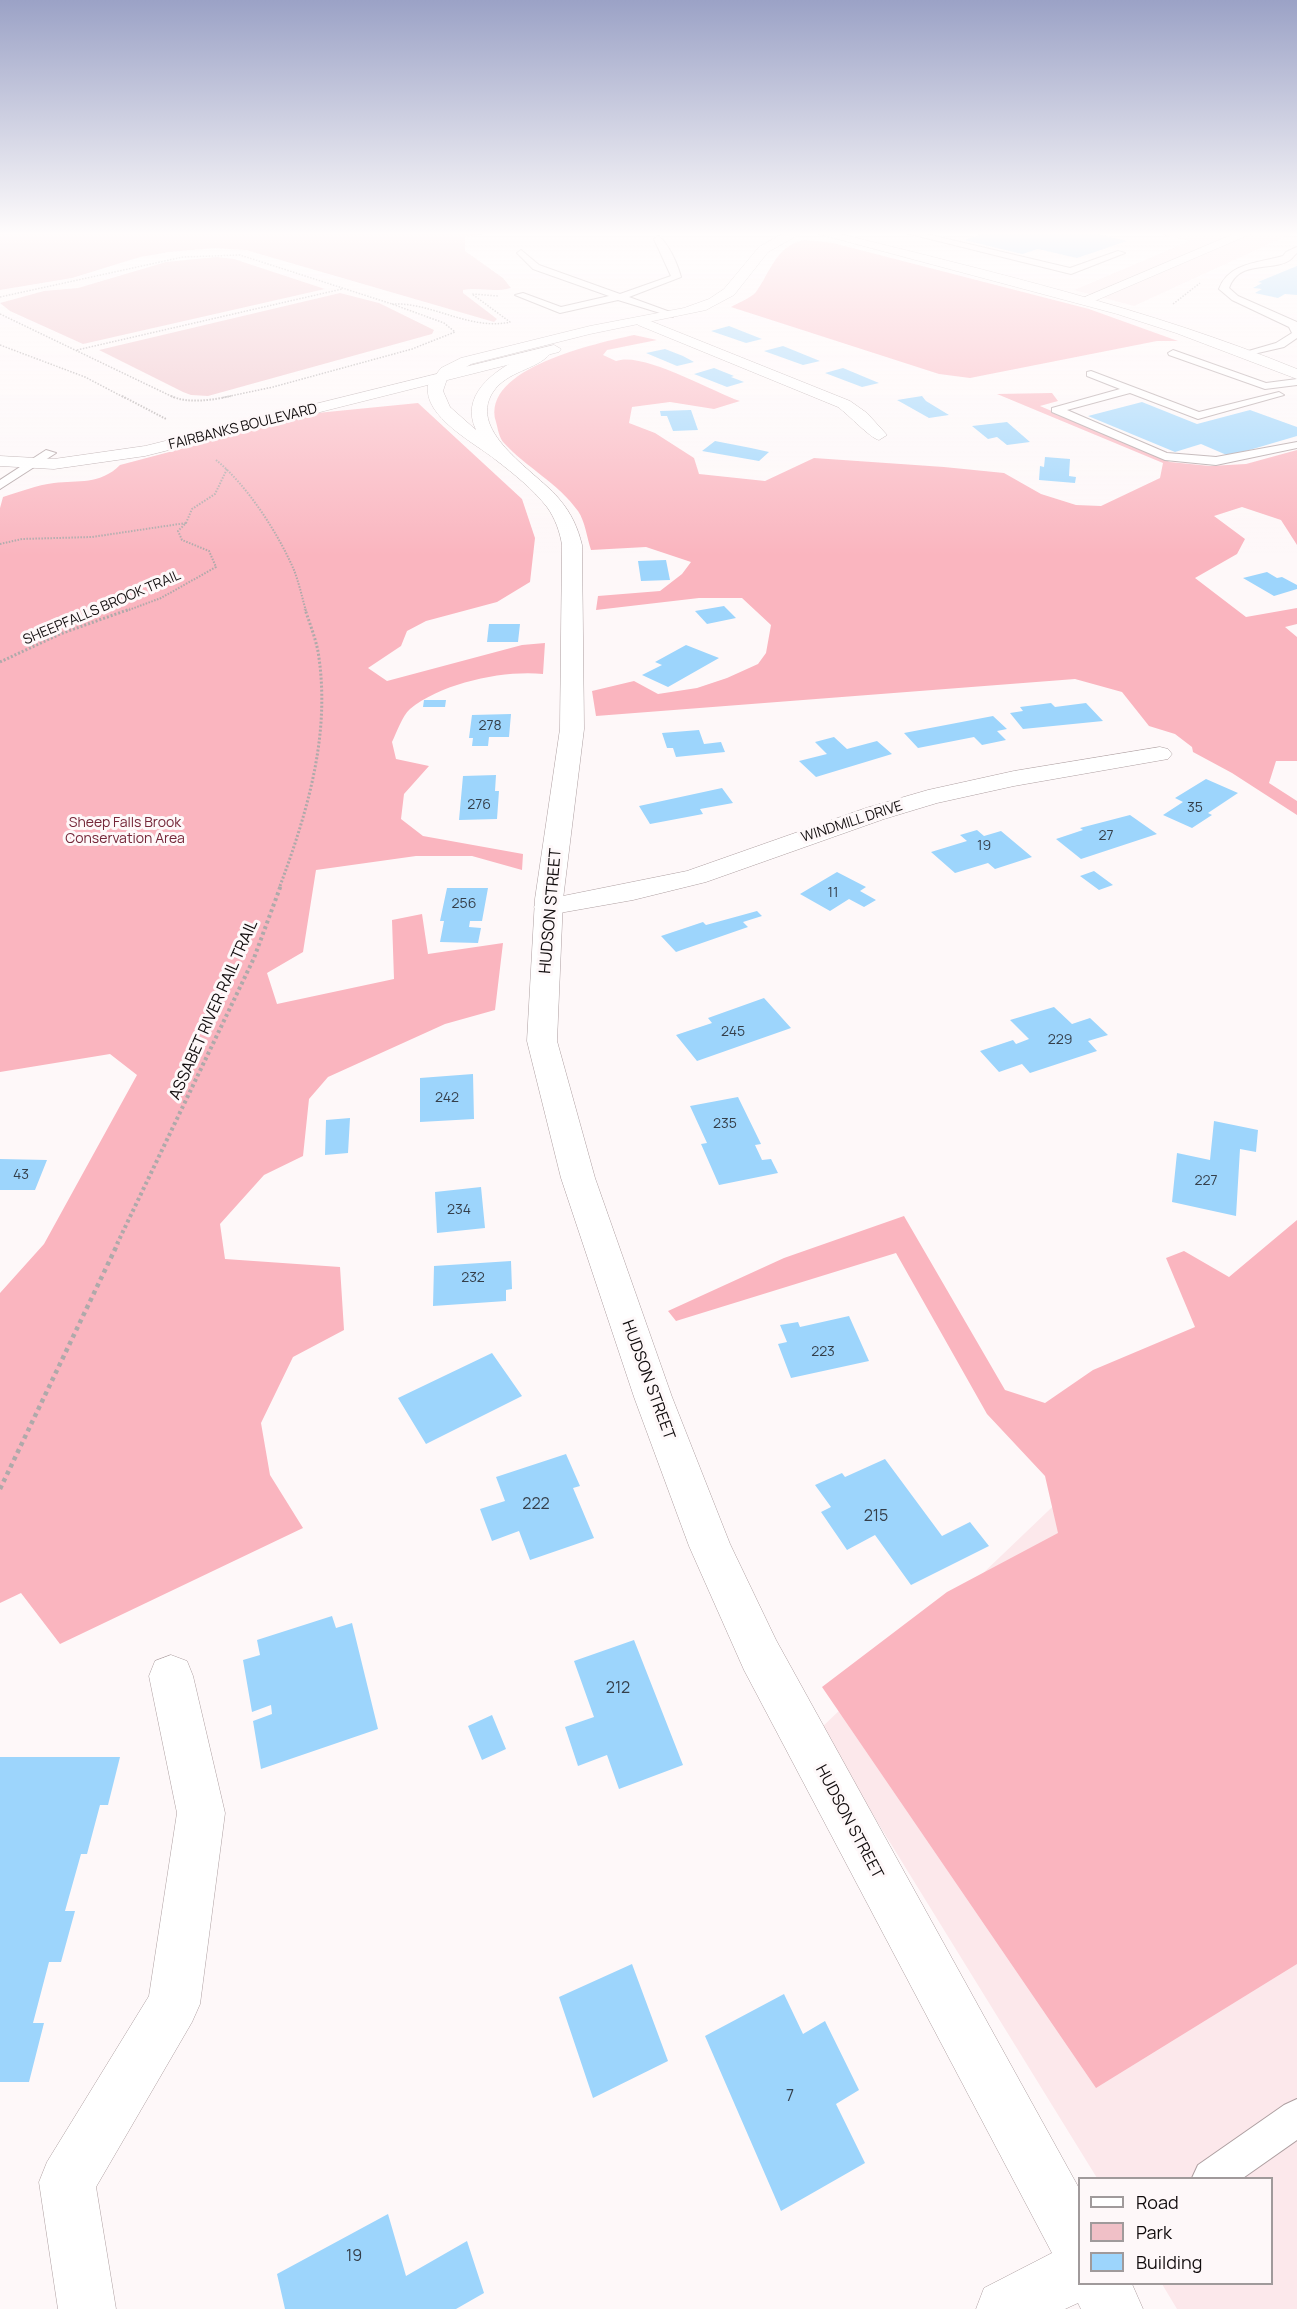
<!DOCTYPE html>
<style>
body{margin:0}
#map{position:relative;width:1297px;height:2309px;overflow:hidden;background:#fef8f9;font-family:Manrope,sans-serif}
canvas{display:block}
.legend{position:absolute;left:1078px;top:2177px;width:195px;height:108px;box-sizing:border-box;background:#fef8f9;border:2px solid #a09a9b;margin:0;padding:8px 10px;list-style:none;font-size:18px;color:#120d0e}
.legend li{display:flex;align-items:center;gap:12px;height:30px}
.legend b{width:30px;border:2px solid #a09a9b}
</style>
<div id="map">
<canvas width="1297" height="2309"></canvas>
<ul class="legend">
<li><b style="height:8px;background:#fff"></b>Road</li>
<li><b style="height:16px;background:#f0c0c7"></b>Park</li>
<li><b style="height:16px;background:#9dd5fc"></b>Building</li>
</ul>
</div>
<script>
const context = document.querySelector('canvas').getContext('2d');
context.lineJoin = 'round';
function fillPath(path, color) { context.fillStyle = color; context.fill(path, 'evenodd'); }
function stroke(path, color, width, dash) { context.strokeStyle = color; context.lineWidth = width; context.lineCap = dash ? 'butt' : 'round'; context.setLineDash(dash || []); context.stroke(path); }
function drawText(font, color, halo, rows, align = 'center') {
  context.font = font + ' Manrope,sans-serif'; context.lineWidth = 6; context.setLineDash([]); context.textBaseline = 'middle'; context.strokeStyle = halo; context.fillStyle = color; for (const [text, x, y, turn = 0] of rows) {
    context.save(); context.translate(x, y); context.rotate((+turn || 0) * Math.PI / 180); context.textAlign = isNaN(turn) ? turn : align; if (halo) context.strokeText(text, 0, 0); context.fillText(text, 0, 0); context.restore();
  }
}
fillPath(new Path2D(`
 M1157,233H1293L1134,306L1074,290L1190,241Z
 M1297,1273V2309H1177L1162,2284H1272V2178H1097L820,1729Z`), '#fce8eb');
fillPath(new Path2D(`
 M0,233H490L465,237V251L503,278L511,288C492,293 481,287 463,290V293L497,319L494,322L246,250L214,248L169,252L140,257L72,278L0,290Z
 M217,257L234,259L325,289L83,344L10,311L0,303L44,291L78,288L166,262Z
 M340,293L379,303L434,330L432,334L208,396L191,395L183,392L99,350Z`), '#f0c0c7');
fillPath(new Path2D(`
 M804,240L833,243L1089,309L1178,341H1157L970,378L939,374L731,307C738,303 751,298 756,292C771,271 776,246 804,240Z
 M634,335L657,340L607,350L603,355L616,361C642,351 711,391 740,401L714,409L670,402L632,407L629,423L655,433L694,458L699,474L765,481L814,458L944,467L1004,473L1041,494L1076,505L1101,506L1160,478L1163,463L997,394L1052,393L1058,401L1040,406L1170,462L1210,466L1246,464L1297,450V545L1281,520L1242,507L1214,516L1245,539L1237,554L1195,578L1246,617L1297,608V624L1285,627L1297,637V761H1276L1269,783L1297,801V815L1232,773L1193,752L1192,747L1175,734L1149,726L1122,692L1075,679L596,716L592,691L634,681L658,694L697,688L727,678L758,664L766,653L771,625L742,598H699L596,610L598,596L660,591L682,574L691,562L646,547L591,550C587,538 585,521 578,511C558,483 527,468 504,443C499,438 498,429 496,422C480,368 598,343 634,335Z
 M418,403L522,499L535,538L530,582L497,602L426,621L407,631L401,646L368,668L387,681L522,645L545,643L543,674C503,670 442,683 410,709C402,716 397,732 392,742L396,759L429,766L404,794L401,819L423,836L523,854L522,870L472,856H416L316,870L303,952L267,973L277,1004L394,979L392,920L422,914L428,954L503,943L495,1010L445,1024L328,1077L309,1099L303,1156L264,1175L220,1224L225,1259L340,1267L344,1330L293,1357L261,1423L270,1475L303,1528L60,1644L21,1593L0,1603V1293L44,1244L137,1075L110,1054L0,1072V508L3,497C19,492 37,485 54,483C78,480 100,485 120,465L317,413Z
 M904,1216L1005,1390L1045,1403L1093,1370L1195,1327L1166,1258L1184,1251L1229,1277L1297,1220V1964L1096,2088L822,1687L947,1592L1058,1533L1045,1476L987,1414L896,1253L676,1321L668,1311L784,1258Z`), '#fab5bf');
fillPath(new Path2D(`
 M975,233H1093L1127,241L1077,258L1038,249L1022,254L964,240L980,235Z
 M1297,266V295L1285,294L1278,298L1255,293L1262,289L1253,288L1262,283L1258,282Z
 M729,326L762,339L746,343L711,331Z
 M783,346L820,361L803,365L764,351Z
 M665,349L683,356L694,362L677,366L646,353Z
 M714,368L734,376L731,377L744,382L727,387L694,374Z
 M843,368L879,383L862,387L825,373Z
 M922,396L926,401L949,415L929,418L897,400Z
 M1142,402L1197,424L1250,410L1297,427V436L1229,456L1201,444L1175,452L1088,416Z
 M691,410L698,430L673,431L667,416H661L660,411Z
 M1007,422L1030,442L1007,445L997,437L988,439L972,426Z
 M715,441L751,448L769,452L759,461L702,451Z
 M1045,457L1070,459L1069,476L1076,477L1075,483L1039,480L1040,466L1044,467Z
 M666,560L670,580L641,581L638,561Z
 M1267,572L1277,578L1282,577L1297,585V589L1274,596L1243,578Z
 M724,606L736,618L707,624L695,611Z
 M489,624H520L518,642H487Z
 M686,645L719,658L668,687L642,675L662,665L655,662Z
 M424,700H446L445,707H423Z
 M1051,703L1055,707L1086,703L1103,721L1023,729L1010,713L1023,711L1020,707Z
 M511,714L509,737H489L488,746H472L473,738H469L472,715Z
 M993,716L1007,729L997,731L1006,740L982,745L974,737L918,748L904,733Z
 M699,730L704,744L721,742L725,752L676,757L673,748H667L662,733Z
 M834,737L847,749L877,741L892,754L816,777L799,761L827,754L815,742Z
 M496,775L495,791H499L497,819L459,820L463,776Z
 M1206,779L1238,793L1208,813L1212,815L1192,828L1163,815L1183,802L1175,798Z
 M722,788L733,803L700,809L703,814L650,824L639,806Z
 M1130,815L1157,834L1081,859L1056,839L1083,830L1080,828Z
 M977,830L984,836L1001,831L1032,857L995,869L988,863L955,873L931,852L967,841L960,835Z
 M1094,871L1113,885L1099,890L1080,876Z
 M837,872L866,887L860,891L876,900L864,907L849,899L830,911L800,894Z
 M447,888H488L482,921H470L469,927L481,928L478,943L440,942L444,921H440Z
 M757,911L762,916L743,922L748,927L676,952L661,936L703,922L706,925Z
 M764,998L791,1028L697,1061L676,1035L712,1023L708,1018Z
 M1054,1007L1072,1024L1090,1018L1108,1035L1088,1041L1097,1051L1030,1073L1022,1064L999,1072L980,1051L1013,1040L1016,1044L1029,1039L1010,1020Z
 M473,1074L474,1119L420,1122V1078Z
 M738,1097L761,1144L755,1145L762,1160L771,1159L778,1173L719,1185L701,1144L707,1143L690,1106Z
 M350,1118L348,1153L325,1155L326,1120Z
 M1214,1121L1258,1130L1256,1152L1240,1149L1236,1216L1172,1202L1177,1153L1210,1160Z
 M0,1159L47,1160L35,1190H0Z
 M481,1187L485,1228L437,1233L435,1192Z
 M511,1261L512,1289L506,1290V1301L433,1306L434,1266Z
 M849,1316L869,1361L791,1378L778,1344L787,1342L780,1325L798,1322L800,1327Z
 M492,1353L522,1396L426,1444L398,1398Z
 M566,1454L580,1486L573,1488L594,1538L530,1560L519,1531L492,1541L480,1509L505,1501L496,1477Z
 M885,1459L942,1536L970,1522L989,1546L911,1585L875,1535L847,1550L821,1512L831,1507L815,1485L842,1473L845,1477Z
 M332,1616L336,1628L352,1623L378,1729L261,1769L253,1721L272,1714L271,1705L252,1712L243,1660L260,1655L257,1640Z
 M634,1640L683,1765L619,1789L607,1755L578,1766L565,1727L594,1717L574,1661Z
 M492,1715L506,1749L482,1760L468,1726Z
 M0,1757H120L108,1805H100L87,1854H81L65,1911H75L61,1962H49L33,2023H44L29,2082H0Z
 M632,1964L668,2061L593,2098L559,1997Z
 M784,1994L803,2034L825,2021L859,2090L836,2104L865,2163L781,2211L705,2036Z
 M388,2214L406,2276L467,2241L484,2293L456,2309H285L277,2274Z`), '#9dd5fc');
const lane = new Path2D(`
 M906,233H922L1070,268L1118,251L1125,253L1071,274Z
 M658,236C668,242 678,265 681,277L629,297L673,313V317L618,300L560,313L515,295L523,293L561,307L609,296L533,269L517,253L521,250L539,265L620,294L671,276L654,239Z
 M1297,247V253C1294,255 1293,258 1290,260C1273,272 1239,259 1229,288L1238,296L1297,322V338L1284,347L1245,356V352L1276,343L1292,333L1289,327L1232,300L1219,289C1229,262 1260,263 1283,256L1286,252Z
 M1173,350L1266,383L1297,379V385L1265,389L1169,355L1168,353Z
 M1091,371L1199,412L1279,392L1284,395L1198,419L1130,393L1067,410L1167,453L1216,457L1297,442V448L1216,465L1165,460L1052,412V408L1120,389L1087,376V372Z
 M46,450L56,453L0,489V480Z
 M1297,2099V2140L1243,2178H1192L1198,2165L1284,2105Z`);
const street = new Path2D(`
 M1236,233H1253L1090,303L1085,304L1078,300Z
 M643,318L850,401L867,413L887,435L879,440C870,438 849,415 838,407L638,325L636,322Z
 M554,345L561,349L559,352L145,456L54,469L0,466V456L54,459L145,446Z
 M1160,747L1168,749L1172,754L1168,759L1014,786L937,803L884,819L706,882L633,900L548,915L538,913L534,907L538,901L548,899L687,871L866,808L928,790L1014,771Z
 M171,1655L187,1661L193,1676L225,1813L200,2004L192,2022L96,2187L116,2309H58L39,2182L47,2162L149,1996L177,1813L149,1676L155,1661Z`);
const secondary = new Path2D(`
 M784,233H802L768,252L734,295L706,310L590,334L471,364L447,379L443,391L450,407L476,430C460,396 492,372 520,358C529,354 538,348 547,351L550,354C536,370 507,371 493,392C466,433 539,473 560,500C571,513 578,528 582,545L584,729L563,899L557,1041L595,1178L672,1397L730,1544L776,1640L1080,2190V2284H1132L1143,2309H1081L1078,2303L1065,2309H976L984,2288L1052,2253L744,1670L689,1546L634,1397L561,1178L527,1041L535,899L560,729L562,545C560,532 555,518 547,507C533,489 514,474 496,460C475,443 423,417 428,385L441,368L461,358L590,326L684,308L709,299L724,289L759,247Z
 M815,233H837C992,272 1148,308 1297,369V379L1176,333L1117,314Z`);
stroke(lane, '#ae9fa1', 2);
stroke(street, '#ae9fa1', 1);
stroke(secondary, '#ae9fa1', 1);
stroke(new Path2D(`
 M0,297L183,257L240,255L392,304L444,323L455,332L412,349L273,387L221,398
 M392,304C432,302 470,331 510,322L472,294L498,296
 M1173,304L1200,283
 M0,314L175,398
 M0,345L85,377L125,398
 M77,350L342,289`), '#afa9aa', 1.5, [1.5, 1.5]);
stroke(new Path2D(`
 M122,396L166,419
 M171,396C188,404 213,400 231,396
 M216,460C247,485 278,533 294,570C299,583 302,597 306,611
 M0,544L22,539L92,537L186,523
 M126,611L161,598L216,567L209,551L182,540L178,531L186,523L192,509L215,494L227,469`), '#afa9aa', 2, [1.5, 1.5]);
stroke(new Path2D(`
 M0,662L60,634L130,609
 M280,886C307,813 330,737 319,658C317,641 310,625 305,609`), '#afa9aa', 3, [2, 2]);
stroke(new Path2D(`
 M117,1244L254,958L281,885`), '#afa9aa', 4, [3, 3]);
stroke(new Path2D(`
 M0,1489L118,1243`), '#afa9aa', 4.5, [4, 4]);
fillPath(lane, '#fff');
fillPath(street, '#fff');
fillPath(secondary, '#fff');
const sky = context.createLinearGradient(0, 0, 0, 556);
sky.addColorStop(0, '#9ba2c6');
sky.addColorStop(0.42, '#fffcfc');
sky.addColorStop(1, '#fffcfc00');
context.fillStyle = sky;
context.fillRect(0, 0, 1297, 556);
drawText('14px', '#120d0e', '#fef8f9', [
 ["FAIRBANKS BOULEVARD",243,427,-14],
 ["SHEEPFALLS BROOK TRAIL",102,608,-23],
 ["WINDMILL DRIVE",852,822,-18]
]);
drawText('14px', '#353f4a', null, [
 ["278",490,726],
 ["276",479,805],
 ["35",1195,808],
 ["27",1106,836],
 ["19",984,846],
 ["11",833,893],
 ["256",464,904],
 ["245",733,1032],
 ["229",1060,1040],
 ["242",447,1098],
 ["235",725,1124],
 ["43",21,1175],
 ["227",1206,1181],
 ["234",459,1210],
 ["232",473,1278],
 ["223",823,1352]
]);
drawText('14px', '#742638', '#fef8f9', [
 ["Sheep Falls Brook",125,823],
 ["Conservation Area",125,839]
]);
drawText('16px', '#120d0e', '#fef8f9', [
 ["HUDSON STREET",551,911,-85],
 ["ASSABET RIVER RAIL TRAIL",214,1010,-66],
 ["HUDSON STREET",648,1380,70],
 ["HUDSON STREET",849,1822,62]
]);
drawText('16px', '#353f4a', null, [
 ["222",536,1505],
 ["215",876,1517],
 ["212",618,1689],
 ["7",790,2097],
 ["19",354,2257]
]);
</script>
